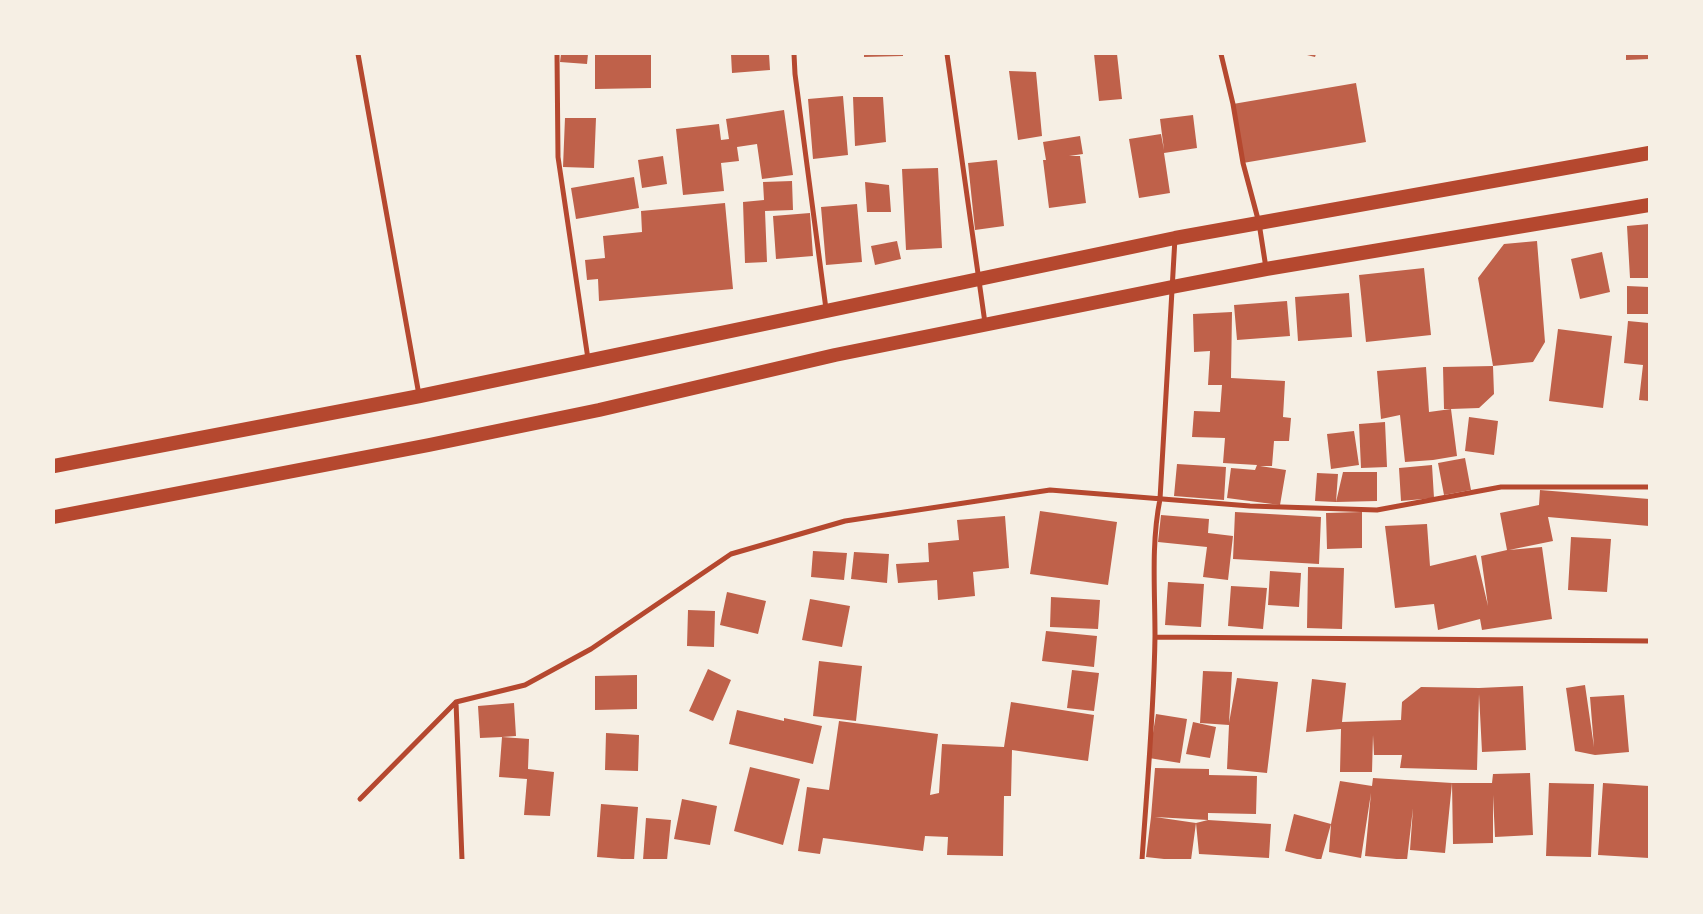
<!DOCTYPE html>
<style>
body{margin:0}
#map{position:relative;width:1703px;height:914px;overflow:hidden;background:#f6efe4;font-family:Overpass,sans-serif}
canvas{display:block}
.frame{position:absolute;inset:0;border:55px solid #f6efe4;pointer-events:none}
</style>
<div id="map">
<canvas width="1703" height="914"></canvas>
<div class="frame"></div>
</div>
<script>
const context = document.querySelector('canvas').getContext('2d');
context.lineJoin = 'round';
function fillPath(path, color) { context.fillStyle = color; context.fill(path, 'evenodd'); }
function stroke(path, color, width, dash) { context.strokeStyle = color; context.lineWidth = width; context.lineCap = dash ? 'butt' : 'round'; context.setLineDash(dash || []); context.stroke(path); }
fillPath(new Path2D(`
 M561,54H588L587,64L560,62Z
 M595,54H651V88L595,89Z
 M731,54H769L770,70L732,73Z
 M864,54H903V56L864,57Z
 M1094,54H1117L1122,99L1099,101Z
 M1303,54H1316L1315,57Z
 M1626,54H1649V59L1626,60Z
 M1009,71L1036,72L1042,136L1018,140Z
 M1356,83L1366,142L1243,163L1233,104Z
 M843,96L848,155L813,159L808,99Z
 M853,97H883L886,142L855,146Z
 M784,110L793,175L762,179L757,144L737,147L739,161L721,163L724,191L683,195L676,129L719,124L721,140L729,139L726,119Z
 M1193,115L1197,148L1164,153L1170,193L1139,198L1129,139L1161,134L1164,150L1160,119Z
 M565,118H596L594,168L563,167Z
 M1080,136L1083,154L1069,156H1080L1086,203L1049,208L1043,160H1046L1043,142Z
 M663,156L667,184L642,188L638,160Z
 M997,160L1004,226L975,230L968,163Z
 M938,168L942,248L906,250L902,169Z
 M634,177L639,208L576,219L571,188Z
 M792,181L793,210L765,211L767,262L745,263L743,202L764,200L763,182Z
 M865,182L889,185L891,212H867Z
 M725,203L733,289L599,301L598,279L587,280L585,260L605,258L603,236L642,232L641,211Z
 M857,204L862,262L826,265L821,207Z
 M810,213L813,256L776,259L773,216Z
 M1649,224V278H1630L1627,226Z
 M897,241L901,259L875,265L871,246Z
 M1537,241L1545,342L1533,362L1493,366L1494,394L1479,408L1451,409L1457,456L1433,460L1405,462L1400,415L1381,419L1377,371L1426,367L1429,412L1451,409H1444L1443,367L1493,366L1478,278L1504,244Z
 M1602,252L1610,292L1580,299L1571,259Z
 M1424,268L1431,335L1366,342L1359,275Z
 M1627,286L1649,287V314H1627Z
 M1349,293L1352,337L1298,341L1295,297Z
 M1287,301L1290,336L1237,340L1234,305Z
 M1232,312L1231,378L1285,381L1283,417L1291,418L1289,441H1274L1272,466H1260L1286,470L1280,505L1227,498L1231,468L1255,470L1257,465L1223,463L1225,438L1192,437L1194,411L1220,412L1222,385H1208L1210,351L1194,352L1193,314Z
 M1628,321L1649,323V401L1639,400L1643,365L1624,363Z
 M1558,329L1612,336L1603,408L1549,401Z
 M1469,417L1498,421L1494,455L1465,451Z
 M1385,422L1387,467L1361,468L1359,424Z
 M1354,431L1359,465L1331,469L1327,434Z
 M1465,458L1471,490L1444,495L1438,463Z
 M1177,464L1226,467L1224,500L1174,496Z
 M1432,465L1434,498L1401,501L1399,468Z
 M1343,472H1377V501L1336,502Z
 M1317,473L1338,474L1336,502L1315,501Z
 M1540,490L1649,499V526L1548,517L1553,541L1509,550L1542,547L1552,619L1482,630L1480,619L1438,630L1434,604L1395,608L1385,526L1427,524L1430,566L1476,555L1488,606L1481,556L1507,550L1500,513L1539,505Z
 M1040,511L1117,522L1108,585L1030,574Z
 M1235,512L1321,517L1319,564L1233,559Z
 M1362,512V548L1327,549L1326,513Z
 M1161,515L1209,519L1208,533L1233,536L1228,580L1203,577L1207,547L1158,542Z
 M1005,516L1009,568L973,572L975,596L938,600L937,580L898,583L896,564L929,562L928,543L959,540L957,520Z
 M1571,537L1611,539L1607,592L1568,590Z
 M813,551L847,553L844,580L811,577Z
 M854,552L889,554L887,583L851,579Z
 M1308,567L1344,568L1342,629L1307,628Z
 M1270,571L1301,573L1299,607L1268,605Z
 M1168,582L1204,584L1201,627L1165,625Z
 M1231,586L1267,588L1263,629L1228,626Z
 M727,592L766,601L758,634L720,625Z
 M1051,597L1100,600L1098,629L1050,627Z
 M810,599L850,606L842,647L802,640Z
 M688,610L715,611L714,647L687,646Z
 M1046,631L1097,636L1094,667L1042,661Z
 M819,661L862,666L856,721L813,716Z
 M708,669L731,680L713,721L689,711Z
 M1072,670L1099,673L1094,711L1067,708Z
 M1203,671L1232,672L1229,723L1237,678L1278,682L1267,773L1227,769L1229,725L1200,723Z
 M637,675V709L595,710V676Z
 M1312,679L1346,683L1342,722L1401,720L1402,702L1421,687L1479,688L1523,686L1526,750L1482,752L1479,694L1477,770L1400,768L1402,755H1374L1373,735L1372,772H1340L1341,729L1306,732Z
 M1585,685L1594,747L1590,697L1624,695L1629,752L1595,755L1575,751L1566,688Z
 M1011,702L1094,715L1088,761L1012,750L1011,796H1004L1003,856L947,855L948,837L925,836L923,851L823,838L820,854L798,851L807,787L829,790L839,721L938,734L930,795L939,793L942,744L1004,747Z
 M514,703L516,736L502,737L529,739L528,769L554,772L550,816L524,815L527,779L499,777L502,737L480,738L478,706Z
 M737,710L784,721V718L822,726L813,764L729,744Z
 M1156,714L1187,719L1180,763L1149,758Z
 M1193,722L1216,727L1210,758L1186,754Z
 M606,733L639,735L638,771L605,770Z
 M750,767L800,779L783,845L734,831Z
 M1155,768L1209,769V775L1257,776L1256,814L1208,813V820L1155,817L1196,823L1191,860H1173L1146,857L1151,817Z
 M1530,773L1533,835L1495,837L1493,795V843L1453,844L1452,783L1445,853L1410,850L1413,808L1407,860L1365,856L1371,793L1361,858L1329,852L1331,824L1321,860L1285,851L1294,814L1331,824L1340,781L1372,786L1373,778L1452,783H1492L1493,774Z
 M1549,783L1594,784L1591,857L1546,856Z
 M1603,783L1649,786V858L1598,855Z
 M682,799L717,806L710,845L674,839Z
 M601,804L638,807L634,860L597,857Z
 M646,818L671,820L667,860H643Z
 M1208,820L1271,824L1269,858L1199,854L1196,823Z`), '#bf614a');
stroke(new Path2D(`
 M358,54L419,395
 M557,54L558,157L588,359
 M794,54L795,74L826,309
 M947,54L985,323
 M1221,54L1233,104L1243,163L1259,223L1266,268
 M1155,637L1649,641
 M456,702L462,860
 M360,799L456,702L525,685L591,649L731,554L845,521L1050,490L1250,506L1377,510L1501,487H1649
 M1142,860C1147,786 1154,711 1155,636C1155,590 1151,544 1160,499L1175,238`), '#b5482f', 5);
stroke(new Path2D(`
 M54,466L420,396L1175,238L1649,153
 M54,517L429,445L599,410L835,355L1172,287L1266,269L1649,205`), '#b5482f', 14);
</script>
